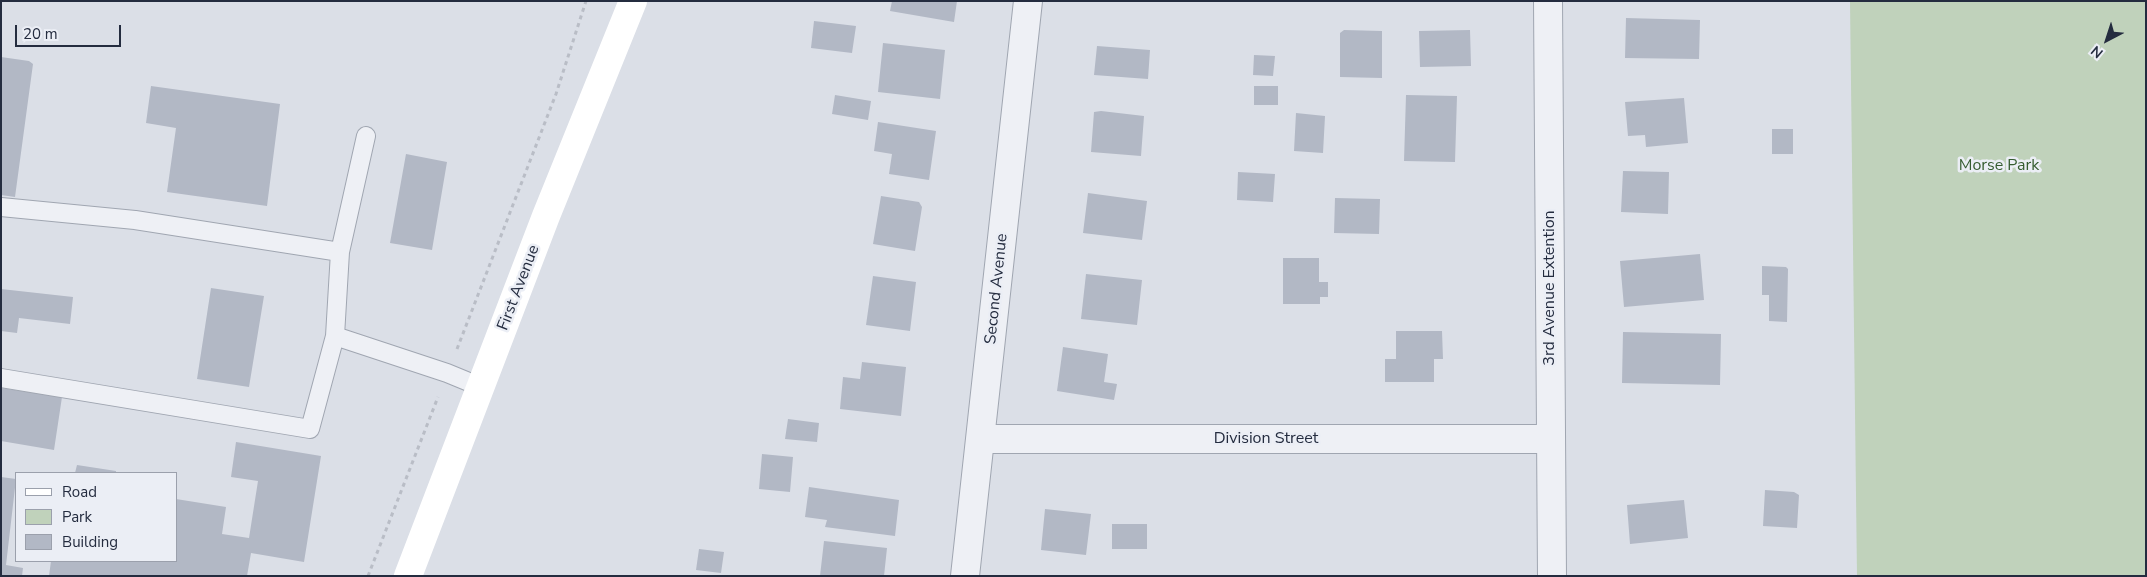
<!DOCTYPE html>
<style>
body{margin:0}
#map{position:relative;width:2147px;height:577px;overflow:hidden;background:#dbdfe7;font-family:"Nunito Sans",sans-serif}
canvas{display:block}
.frame{position:absolute;inset:0;border:2px solid #242c3f;pointer-events:none}
.legend{position:absolute;left:15px;top:472px;width:162px;height:90px;box-sizing:border-box;background:#ebeef5;border:1px solid #9ba0ac;margin:0;padding:6px 9px;list-style:none;font-size:15px;color:#242c3f}
.legend li{display:flex;align-items:center;gap:10px;height:25px}
.legend b{width:25px;border:1px solid #9ba0ac}
.north{position:absolute;left:2082px;top:15px;width:50px;height:50px;-webkit-text-stroke:4px #ebeef5;paint-order:stroke;rotate:220deg;font-size:14px;font-weight:700;line-height:20px;text-align:center;color:#242c3f}
.north::after{content:'';display:block;margin:auto;width:18px;height:22px;background:#242c3f;clip-path:polygon(50% 0,100% 100%,50% 72%,0 100%)}
.scale{position:absolute;left:15px;top:25px;width:106px;height:22px;box-sizing:border-box;border:2px solid #242c3f;border-top:0;padding-left:6px;font-size:15px;line-height:18px;white-space:nowrap;color:#242c3f;-webkit-text-stroke:4px #ebeef5;paint-order:stroke}
</style>
<div id="map">
<canvas width="2147" height="577"></canvas>
<div class="frame"></div>
<ul class="legend">
<li><b style="height:6px;background:#fff"></b>Road</li>
<li><b style="height:14px;background:#c0d2bb"></b>Park</li>
<li><b style="height:14px;background:#b2b8c5"></b>Building</li>
</ul>
<div class="north">N</div>
<div class="scale">20 m</div>
</div>
<script>
const context = document.querySelector('canvas').getContext('2d');
context.lineJoin = 'round';
function fillPath(path, color) { context.fillStyle = color; context.fill(path, 'evenodd'); }
function stroke(path, color, width, dash) { context.strokeStyle = color; context.lineWidth = width; context.lineCap = dash ? 'butt' : 'round'; context.setLineDash(dash || []); context.stroke(path); }
function drawText(font, color, halo, rows, align = 'center') {
  context.font = font + ' "Nunito Sans",sans-serif'; context.lineWidth = 5; context.setLineDash([]); context.textBaseline = 'middle'; context.strokeStyle = halo; context.fillStyle = color; for (const [text, x, y, turn = 0] of rows) {
    context.save(); context.translate(x, y); context.rotate((+turn || 0) * Math.PI / 180); context.textAlign = isNaN(turn) ? turn : align; if (halo) context.strokeText(text, 0, 0); context.fillText(text, 0, 0); context.restore();
  }
}
fillPath(new Path2D(`
 M1850,1H2146V576H1857Z`), '#c0d2bb');
fillPath(new Path2D(`
 M892,1H957L954,22L890,11Z
 M1626,18L1700,20L1699,59L1625,58Z
 M814,21L856,26L852,53L811,48Z
 M1344,30L1382,31V78L1340,77V33Z
 M1470,30L1471,66L1420,67L1419,31Z
 M883,43L945,50L940,99L878,92Z
 M1097,46L1150,50L1148,79L1094,75Z
 M1254,55L1275,56L1273,76L1253,75Z
 M1,57L29,61L33,64L15,197L1,195Z
 M151,86L280,104L267,206L167,192L176,128L146,123Z
 M1254,86H1278V105H1254Z
 M835,95L871,101L868,120L832,114Z
 M1406,95L1457,96L1455,162L1404,161Z
 M1684,98L1688,143L1646,147L1645,135L1628,136L1625,102Z
 M1101,111L1144,116L1141,156L1091,152L1094,112Z
 M1296,113L1325,116L1323,153L1294,151Z
 M878,122L936,131L929,180L889,174L892,154L874,151Z
 M1772,129H1793V154H1772Z
 M406,154L447,162L432,250L390,243Z
 M1623,171L1669,172L1668,214L1621,212Z
 M1238,172L1275,174L1273,202L1237,200Z
 M1088,193L1147,201L1142,240L1083,233Z
 M881,196L919,202L922,207L915,251L873,244Z
 M1335,198L1380,199L1379,234L1334,233Z
 M1700,254L1704,300L1624,307L1620,261Z
 M1283,258H1319V282H1328V297H1320V304H1283Z
 M1762,266L1786,267L1788,269L1787,322L1769,321V295H1762Z
 M1086,274L1142,280L1137,325L1081,319Z
 M873,276L916,282L910,331L866,325Z
 M211,288L264,296L249,387L197,379Z
 M1,289L73,297L70,324L19,318L17,333L1,331Z
 M1396,331H1442L1443,359H1434V382H1385V359H1396Z
 M1623,332L1721,334L1720,385L1622,383Z
 M1063,347L1108,354L1104,382L1117,384L1114,400L1057,391Z
 M862,362L906,367L901,416L840,409L843,377L860,379Z
 M1,388L62,397L54,450L1,441Z
 M788,419L819,423L817,442L785,439Z
 M236,442L321,456L304,562L251,553L247,576H49L51,561H176V499L226,507L222,534L249,538L258,481L231,477Z
 M762,454L793,457L790,492L759,489Z
 M77,465L116,471V473H75Z
 M1,477L16,479L6,565L23,568L22,576H1Z
 M809,487L899,500L895,536L825,527L827,520L805,517Z
 M1765,490L1794,492L1799,495L1797,528L1763,526Z
 M1684,500L1688,538L1630,544L1627,505Z
 M1045,509L1091,514L1086,555L1041,550Z
 M1112,524H1147V549H1112Z
 M824,541L887,548L884,576H820Z
 M699,549L724,552L721,573L696,570Z`), '#b2b8c5');
const lane = new Path2D(`
 M366,136L340,252L335,336L447,373L481,387
 M1,207L135,220L340,252
 M1,378L310,429L335,336`);
const street = new Path2D(`
 M1548,1L1552,576
 M980,439H1551
 M965,576L1028,1`);
stroke(lane, '#a0a6b1', 20);
stroke(street, '#a0a6b1', 30);
stroke(new Path2D(`
 M457,349L556,94L586,1
 M368,576L438,397`), '#b9bdc6', 3, [4, 4]);
stroke(lane, '#eef0f5', 18);
stroke(street, '#eef0f5', 28);
stroke(new Path2D(`
 M408,576L546,216L633,1`), '#fff', 28);
drawText('16px', '#355c30', '#ebeef5', [
 ["Morse Park",1999,166]
]);
drawText('16px', '#242c3f', '#ebeef5', [
 ["First Avenue",519,288,-69],
 ["3rd Avenue Extention",1550,288,-90],
 ["Second Avenue",997,289,-84],
 ["Division Street",1266,439]
]);
</script>
